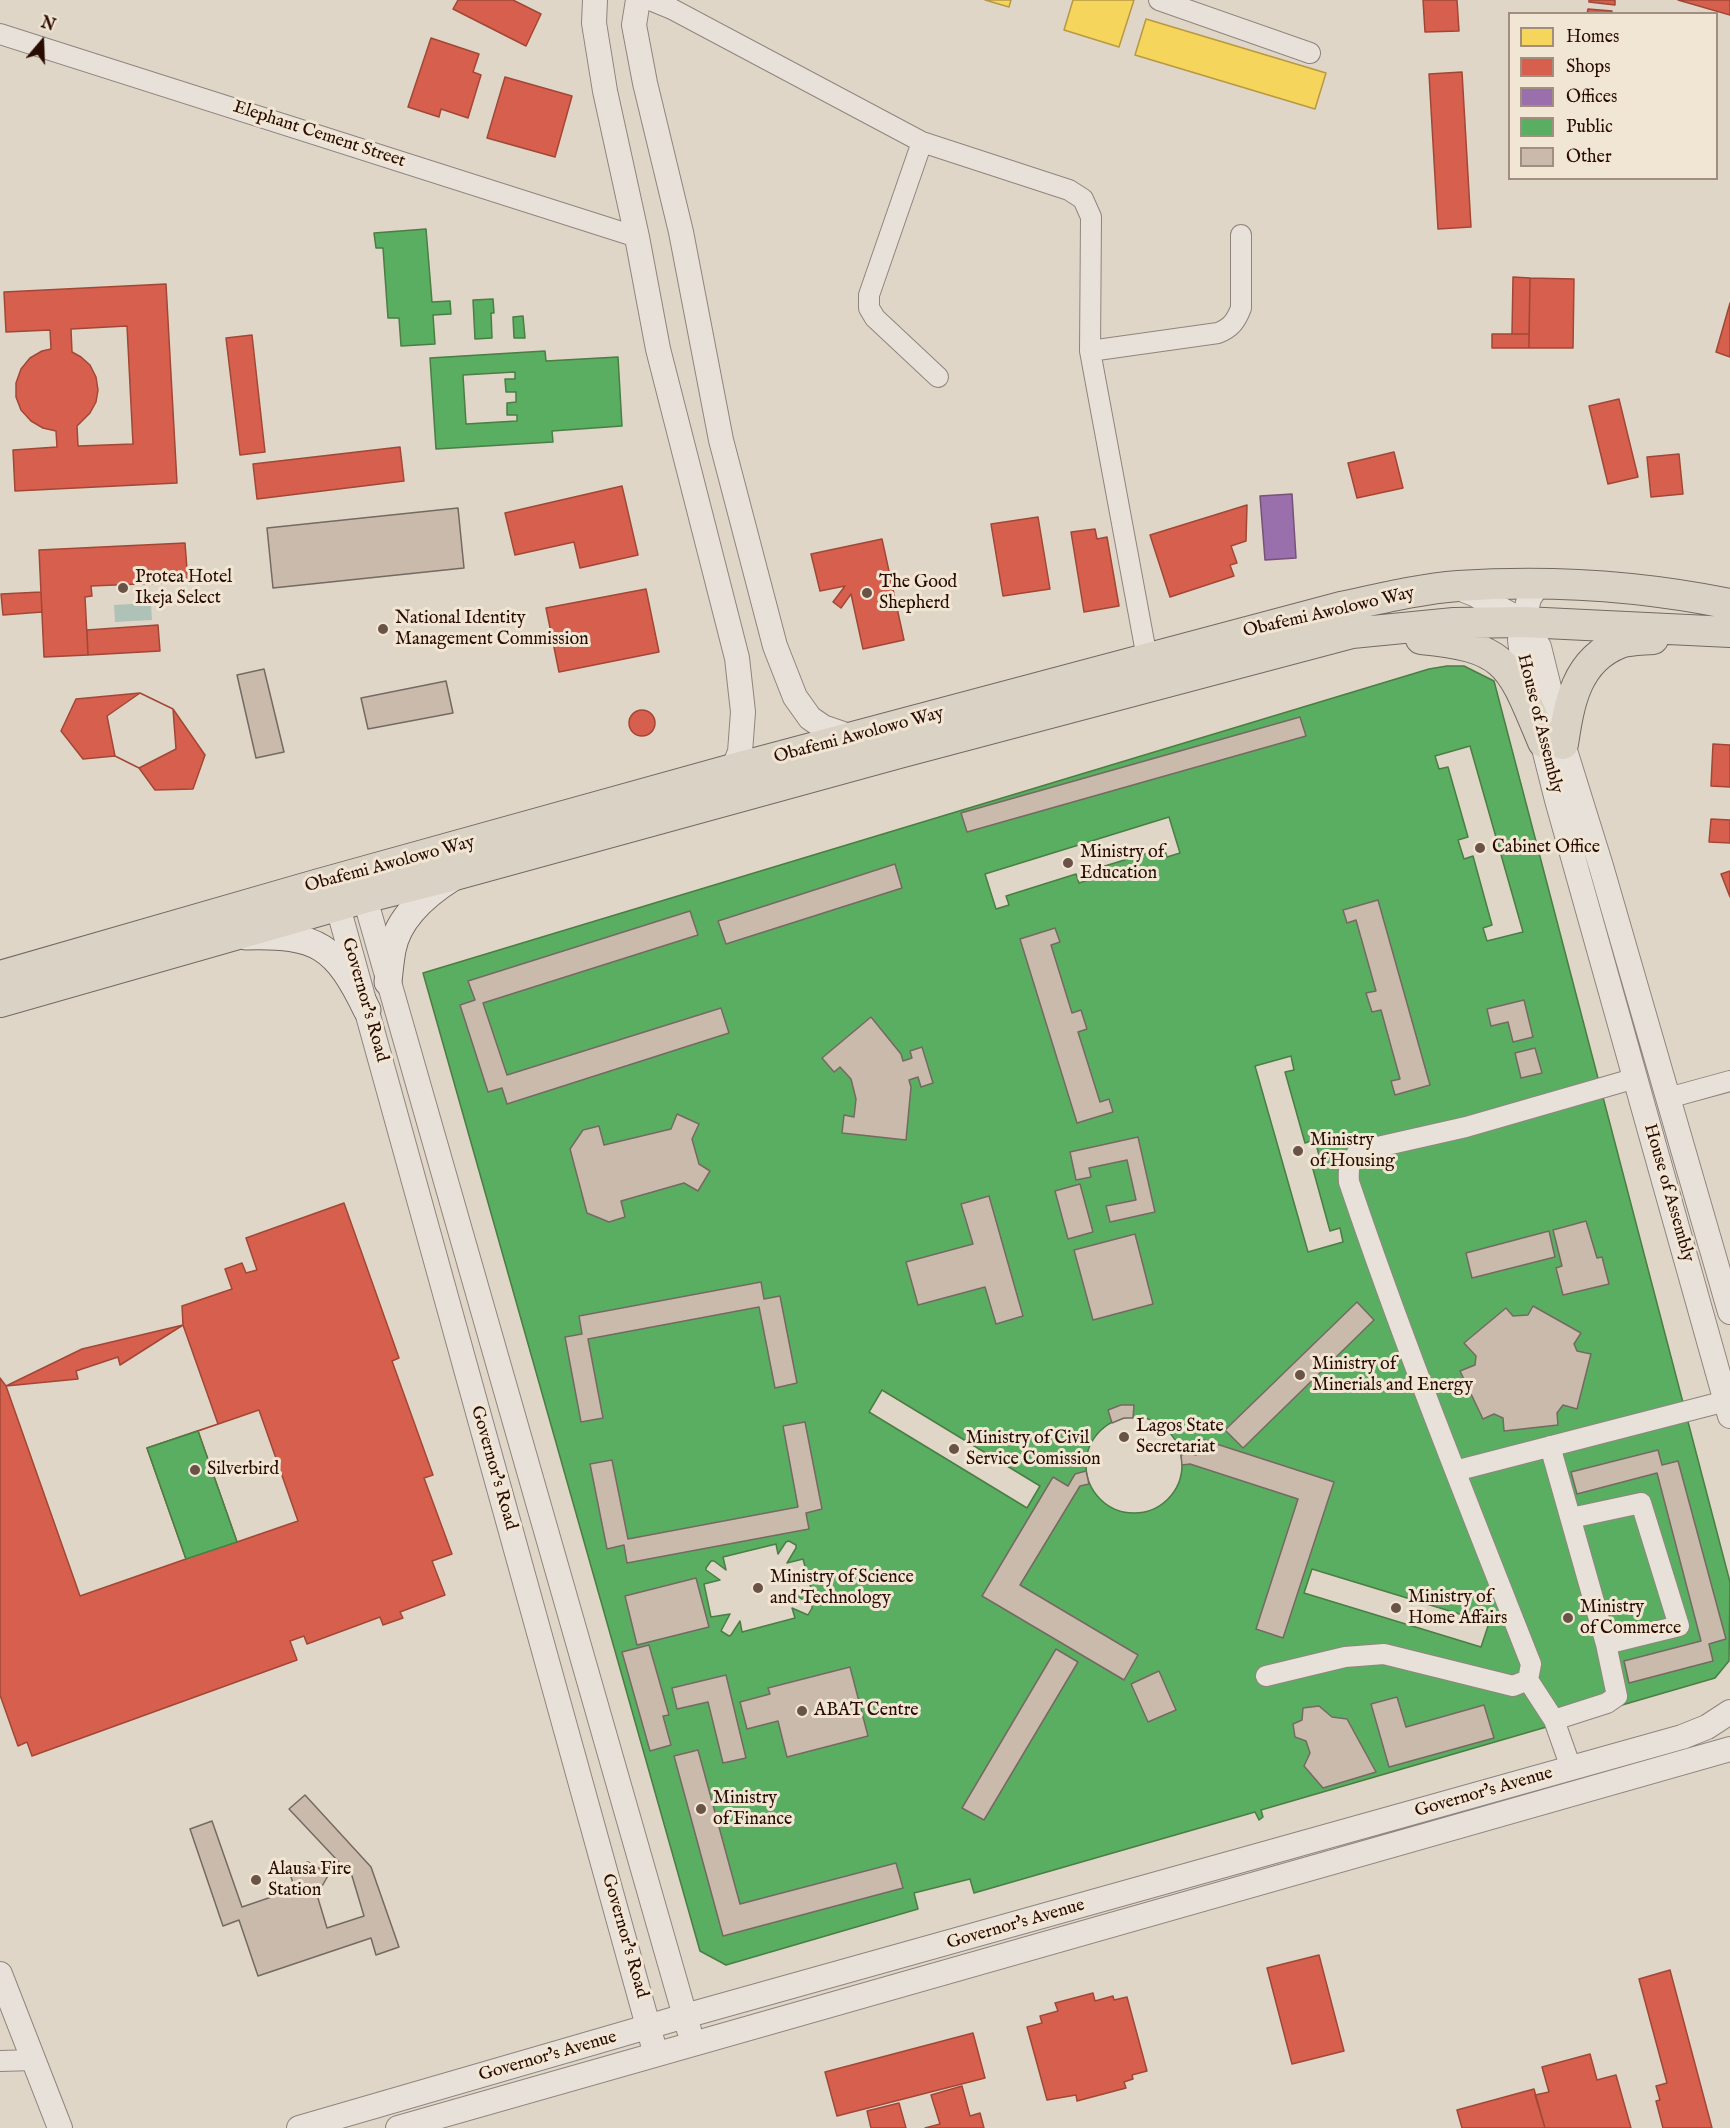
<!DOCTYPE html>
<style>
body{margin:0}
#map{position:relative;width:1730px;height:2128px;overflow:hidden;background:#e0d6c8;font-family:"IM FELL English",serif}
canvas{display:block}
.legend{position:absolute;left:1508px;top:12px;width:210px;height:168px;box-sizing:border-box;background:#f1e5d4;border:2px solid #a18e80;margin:0;padding:8px 10px;list-style:none;font-size:18px;color:#290c01}
.legend li{display:flex;align-items:center;gap:12px;height:30px}
.legend b{width:30px;border:2px solid #a18e80}
.north{position:absolute;left:12px;top:12px;width:60px;height:60px;-webkit-text-stroke:4px #f1e5d4;paint-order:stroke;rotate:19deg;font-size:16px;font-weight:700;line-height:24px;text-align:center;color:#290c01}
.north::after{content:'';display:block;margin:auto;width:21px;height:27px;background:#290c01;clip-path:polygon(50% 0,100% 100%,50% 72%,0 100%)}
</style>
<div id="map">
<canvas width="1730" height="2128"></canvas>
<ul class="legend">
<li><b style="height:16px;background:#f6d55c"></b>Homes</li>
<li><b style="height:16px;background:#d6604d"></b>Shops</li>
<li><b style="height:16px;background:#9970ab"></b>Offices</li>
<li><b style="height:16px;background:#5aae61"></b>Public</li>
<li><b style="height:16px;background:#cabaac"></b>Other</li>
</ul>
<div class="north">N</div>
</div>
<script>
const context = document.querySelector('canvas').getContext('2d');
context.lineJoin = 'round';
function fillPath(path, color) { context.fillStyle = color; context.fill(path, 'evenodd'); }
function stroke(path, color, width, dash) { context.strokeStyle = color; context.lineWidth = width; context.lineCap = dash ? 'butt' : 'round'; context.setLineDash(dash || []); context.stroke(path); }
function drawText(font, color, halo, rows, align = 'center') {
  context.font = font + ' "IM FELL English",serif'; context.lineWidth = 6; context.setLineDash([]); context.textBaseline = 'middle'; context.strokeStyle = halo; context.fillStyle = color; for (const [text, x, y, turn = 0] of rows) {
    context.save(); context.translate(x, y); context.rotate((+turn || 0) * Math.PI / 180); context.textAlign = isNaN(turn) ? turn : align; if (halo) context.strokeText(text, 0, 0); context.fillText(text, 0, 0); context.restore();
  }
}
fillPath(new Path2D(`
 M151,603L152,620L115,622L114,605Z`), '#aec2b7');
const homes = new Path2D(`
 M985,0H1011L1009,7Z
 M1073,0H1134L1119,47L1064,30Z
 M1146,19L1326,73L1315,109L1135,55Z`);
fillPath(homes, '#f6d55c');
stroke(homes, '#b89941', 1.5);
const shops = new Path2D(`
 M458,0H513L541,14L526,46L453,9Z
 M1423,0H1457L1459,31L1425,32Z
 M1589,0H1615V5L1589,2Z
 M1678,0H1730V15Z
 M1588,9L1612,11L1611,14H1587Z
 M431,38L479,54L473,72L481,75L468,118L441,109L439,117L408,107Z
 M1462,72L1471,227L1438,229L1429,74Z
 M505,77L572,96L555,157L487,138Z
 M1513,277L1530,278L1529,334H1512Z
 M1530,278L1574,279L1573,348H1529Z
 M166,284L177,483L15,491L13,450L57,447L56,431L43,428L31,421L21,410L16,397V383L21,369L30,358L42,351L51,349L50,330L6,332L4,292ZM127,326L133,444L78,446L77,426L90,413L96,402L98,390L96,377L90,365L81,357L72,352L71,329Z
 M1730,303V357L1716,352Z
 M1492,334H1529V348H1492Z
 M252,335L265,452L240,455L226,338Z
 M1619,399L1638,477L1608,484L1589,406Z
 M400,447L404,481L257,499L253,464Z
 M1394,452L1403,488L1357,498L1348,463Z
 M1679,454L1683,494L1651,497L1647,457Z
 M622,486L638,555L580,568L574,542L515,555L505,513Z
 M1247,505L1246,541L1231,546L1237,563L1230,565L1234,576L1170,597L1150,535Z
 M1038,517L1050,589L1003,596L991,524Z
 M1095,529L1097,539L1107,537L1119,606L1084,612L1071,532Z
 M882,539L904,640L863,649L851,594L841,608L833,602L845,586L820,591L811,554Z
 M185,543L188,582L91,586L92,596L85,597L88,655L44,657L39,550Z
 M646,589L659,652L559,672L546,608Z
 M41,592L42,612L3,615L1,594Z
 M158,625L160,651L88,655L87,630Z
 M140,693L173,709L205,755L193,789L155,790L139,768L115,756L83,759L61,731L76,699Z
 M140,693L173,709L176,749L139,768L115,756L107,716Z
 M629 723a13 13 0 1 1 26 0a13 13 0 1 1-26 0Z
 M1713,744L1730,745V787L1711,786Z
 M1711,819L1730,820V843L1709,842Z
 M1730,871V897L1721,874Z
 M344,1203L399,1358L392,1361L433,1475L424,1478L452,1554L432,1561L445,1595L400,1612L403,1618L383,1625L380,1617L307,1644L304,1636L290,1641L297,1660L32,1756L27,1742L18,1746L0,1695V1378L6,1386L82,1349L183,1325L182,1306L232,1289L225,1269L242,1263L246,1273L257,1270L246,1238Z
 M183,1325L218,1424L147,1448L186,1559L80,1596L6,1386L78,1379L76,1371L118,1357L120,1365Z
 M259,1410L298,1521L237,1542L198,1431Z
 M1562,1526L1607,1697L1574,1709L1528,1538Z
 M1319,1955L1344,2051L1292,2064L1267,1968Z
 M1670,1970L1712,2128H1663L1656,2101L1660,2100L1656,2086L1667,2083L1639,1979Z
 M1093,1993L1095,2001L1113,1996L1114,2000L1127,1997L1147,2071L1132,2075L1133,2079L1124,2082L1126,2088L1077,2101L1076,2095L1047,2100L1027,2027L1042,2023L1040,2016L1058,2011L1055,2003Z
 M973,2033L985,2078L837,2116L825,2072Z
 M1590,2054L1597,2080L1616,2075L1631,2128H1545L1535,2095L1549,2092L1542,2067Z
 M962,2086L970,2116L980,2113L984,2128H925L940,2124L931,2095Z
 M1534,2089L1545,2128H1462L1457,2110Z
 M899,2103L906,2128H871L867,2111Z`);
fillPath(shops, '#d6604d');
stroke(shops, '#a24736', 1.5);
const offices = new Path2D(`
 M1292,494L1296,558L1265,560L1260,496Z`);
fillPath(offices, '#9970ab');
stroke(offices, '#775278', 1.5);
const public = new Path2D(`
 M426,229L432,302L450,301L451,314L433,315L435,344L401,346L399,318H388L383,248H376L374,233Z
 M493,299L494,313H491L492,338L475,339L473,300Z
 M523,316L525,338H514L513,317Z
 M545,351L546,361L618,357L622,426L552,431L553,442L436,449L430,358ZM515,372V379H505L506,392H516V402L507,403V415H517V421L466,424L463,375Z
 M1447,666H1464L1494,681L1730,1582L1729,1661L1715,1678L1261,1810L1263,1817L1259,1820L1255,1812L974,1893L970,1879L914,1893L918,1909L726,1965L700,1951L423,973L1429,669Z
 M1470,746L1523,932L1487,941L1483,928L1492,925L1473,856L1464,859L1458,840L1468,837L1448,767L1439,769L1435,756Z
 M1169,817L1180,853L1167,857L1164,848L1095,869L1098,877L1079,883L1076,874L1006,896L1009,905L996,909L985,874Z
 M1291,1056L1294,1070L1285,1072L1305,1143L1315,1140L1320,1159L1311,1162L1330,1231L1340,1228L1343,1242L1308,1252L1255,1066Z
 M882,1390L1040,1486L1027,1508L869,1412Z
 M1086 1465a48 48 0 1 1 96 0a48 48 0 1 1-96 0Z
 M198,1431L237,1542L186,1559L147,1448Z
 M789,1541L796,1545V1548L787,1563L803,1559L812,1592L797,1596L812,1605V1608L808,1615L792,1608L795,1618L742,1632L740,1621L731,1635L729,1636L721,1631L730,1614L711,1617L704,1584L720,1580L706,1570V1568L711,1561H714L726,1570L723,1557L776,1544L778,1554L786,1542Z
 M1312,1569L1489,1623L1481,1647L1304,1593Z`);
fillPath(public, '#5aae61');
stroke(public, '#4b7d44', 1.5);
const building = new Path2D(`
 M458,508L464,568L273,588L267,528Z
 M264,669L284,752L256,758L237,675Z
 M446,681L453,713L368,729L361,698Z
 M1300,717L1306,736L967,832L961,813Z
 M895,864L902,888L726,944L718,921Z
 M1378,900L1430,1085L1395,1095L1391,1081L1400,1079L1381,1010L1372,1012L1366,993L1376,991L1356,920L1347,923L1343,910Z
 M690,911L698,935L483,1003L507,1075L721,1008L729,1033L507,1104L502,1088L488,1092L460,1005L475,1000L468,981Z
 M1055,928L1060,942L1051,945L1072,1013L1081,1010L1087,1029L1078,1032L1100,1102L1109,1099L1113,1112L1077,1123L1020,939Z
 M1524,1000L1533,1037L1513,1042L1508,1022L1491,1026L1487,1009Z
 M871,1017L901,1054L903,1061L912,1058L910,1051L922,1047L933,1083L921,1087L918,1077L909,1080L911,1087L906,1140L842,1133L844,1115L854,1117L856,1099L851,1079L840,1067L834,1072L822,1058Z
 M1535,1048L1542,1073L1521,1078L1515,1053Z
 M677,1114L699,1124L692,1139L699,1164L710,1171L698,1191L684,1183L621,1201L625,1217L609,1222L587,1213L570,1149L583,1130L599,1126L604,1145L671,1129Z
 M1138,1137L1155,1212L1110,1222L1106,1206L1136,1200L1127,1160L1089,1168L1091,1177L1076,1180L1070,1152Z
 M1080,1184L1093,1232L1068,1239L1055,1191Z
 M989,1196L1023,1316L996,1324L985,1287L918,1305L906,1262L973,1244L961,1204Z
 M1586,1221L1597,1258L1602,1257L1609,1284L1563,1295L1556,1268L1562,1266L1553,1230Z
 M1549,1231L1555,1257L1472,1278L1466,1253Z
 M1135,1234L1153,1304L1093,1320L1074,1250Z
 M761,1282L764,1299L780,1296L797,1383L775,1388L759,1307L588,1339L603,1418L581,1422L565,1337L582,1334L579,1316Z
 M1357,1302L1374,1320L1243,1448L1225,1430Z
 M1533,1306L1581,1333L1574,1344L1577,1351L1591,1354L1577,1409L1563,1405L1557,1413L1558,1425L1504,1431L1503,1418L1494,1414L1483,1419L1460,1371L1475,1365L1476,1356L1464,1343L1506,1308L1513,1316L1528,1315Z
 M1121,1405H1134L1133,1418H1124L1112,1423L1108,1410Z
 M805,1422L822,1509L806,1513L809,1529L627,1563L624,1545L607,1549L590,1464L612,1460L628,1539L798,1507L783,1426Z
 M1201,1439L1334,1482L1283,1638L1256,1629L1298,1499L1190,1464L1182,1465L1181,1455L1189,1453L1196,1455Z
 M1658,1450L1662,1465L1678,1461L1726,1639L1709,1644L1713,1661L1629,1683L1624,1661L1701,1641L1657,1473L1577,1494L1571,1472Z
 M1086,1471L1089,1484L1080,1486L1020,1585L1138,1655L1124,1680L982,1596L1053,1477L1068,1486L1075,1474Z
 M696,1578L709,1627L637,1645L625,1596Z
 M649,1645L669,1715L663,1716L671,1745L650,1751L622,1652Z
 M1056,1649L1078,1662L984,1820L962,1808Z
 M850,1667L868,1736L787,1757L778,1721L747,1729L740,1702L770,1694L768,1688Z
 M1159,1671L1176,1710L1148,1722L1131,1684Z
 M726,1675L746,1758L723,1763L708,1702L677,1709L672,1688Z
 M1397,1697L1406,1727L1484,1705L1494,1738L1389,1767L1371,1704Z
 M1319,1706L1332,1717L1347,1719L1376,1772L1323,1788L1304,1766L1310,1753L1306,1741L1295,1737L1293,1724L1302,1720L1303,1708Z
 M698,1750L740,1904L896,1863L903,1888L723,1936L674,1756Z
 M305,1795L371,1867L399,1947L376,1955L371,1938L258,1976L239,1920L223,1926L190,1829L212,1821L242,1907L295,1889L288,1868L308,1862L329,1874L317,1895L327,1928L364,1916L352,1876L289,1809Z`);
fillPath(building, '#cabaac');
stroke(building, '#746a62', 1.5);
const minor = new Path2D(`
 M650,0L672,9L922,142L1069,190L1083,199L1091,217L1090,351L1147,658
 M1159,0L1310,53
 M0,34L637,237
 M922,142L869,295V308L875,318L938,377
 M1090,351L1218,333C1231,328 1236,321 1241,308V235
 M1668,1098L1730,1081
 M1455,1471L1726,1401
 M1571,1518L1641,1503L1679,1626L1606,1644
 M1266,1676L1345,1657L1384,1654L1513,1686L1528,1680L1531,1664C1468,1504 1404,1345 1349,1182C1348,1168 1349,1161 1360,1151L1466,1127L1636,1078
 M1528,1680L1554,1720L1607,1703L1617,1696L1606,1644L1550,1446
 M1554,1720L1571,1768
 M0,2061L34,2060`);
const tertiary = new Path2D(`
 M595,0L594,23L605,91L637,237L658,349L737,658L743,712L740,752L733,769
 M638,0L634,25L645,83L681,232L721,440L775,646L795,697L810,718L823,727L852,737
 M1538,585L1529,598L1520,640L1523,665L1557,800L1730,1416
 M1456,587L1474,594L1524,622L1539,647L1563,744L1601,866L1730,1312
 M360,881L689,2030
 M333,889L653,2044
 M0,1974L60,2128
 M299,2128L685,2016L1682,1737L1707,1727L1730,1712
 M398,2128L1730,1749`);
const secondary = new Path2D(`
 M246,936C318,934 336,946 367,1010
 M388,982C389,972 390,961 392,950C398,917 426,894 453,877`);
const primary = new Path2D(`
 M1421,639C1509,647 1511,666 1543,742
 M1563,744C1569,704 1576,660 1620,643C1629,640 1642,640 1653,639
 M0,976L319,884L733,769L1341,607C1379,599 1419,589 1458,586C1547,580 1642,586 1730,604
 M0,1002L364,898L455,875L899,753L1352,633L1454,623L1524,622L1730,632`);
stroke(minor, '#8f857c', 22);
stroke(tertiary, '#8f857c', 26);
stroke(secondary, '#746a62', 29);
stroke(primary, '#746a62', 32);
stroke(minor, '#e7e1da', 20);
stroke(tertiary, '#e7e1da', 24);
stroke(secondary, '#e7e1da', 27);
stroke(primary, '#dad2c5', 30);
for (const [x, y, r, color] of [
 [123,588,6,"#695347"],
 [867,593,6,"#695347"],
 [383,629,6,"#695347"],
 [1480,848,6,"#695347"],
 [1068,863,6,"#695347"],
 [1298,1151,6,"#695347"],
 [1300,1375,6,"#695347"],
 [1124,1437,6,"#695347"],
 [954,1449,6,"#695347"],
 [195,1470,6,"#695347"],
 [758,1588,6,"#695347"],
 [1396,1608,6,"#695347"],
 [1568,1618,6,"#695347"],
 [802,1711,6,"#695347"],
 [701,1809,6,"#695347"],
 [256,1880,6,"#695347"]
]) { const dot = new Path2D(); dot.arc(x, y, r, 0, 2 * Math.PI); context.fillStyle = color; context.fill(dot); stroke(dot, '#f1e5d4', 2); }
drawText('18px', '#290c01', '#f1e5d4', [
 ["Elephant Cement Street",319,135,18],
 ["Obafemi Awolowo Way",1329,613,-13],
 ["House of Assembly",1539,724,76],
 ["Obafemi Awolowo Way",859,736,-15],
 ["Obafemi Awolowo Way",390,865,-15],
 ["Governor's Road",364,1000,74],
 ["House of Assembly",1668,1193,74],
 ["Governor's Road",493,1468,74],
 ["Governor's Avenue",1484,1793,-16],
 ["Governor's Avenue",1016,1925,-16],
 ["Governor's Road",624,1936,74],
 ["Governor's Avenue",548,2057,-16]
]);
drawText('18px', '#290c01', '#f1e5d4', [
 ["Protea Hotel",135,578],
 ["Ikeja Select",135,599],
 ["The Good",879,583],
 ["Shepherd",879,604],
 ["National Identity",395,619],
 ["Management Commission",395,640],
 ["Cabinet Office",1492,848],
 ["Ministry of",1080,853],
 ["Education",1080,874],
 ["Ministry",1310,1141],
 ["of Housing",1310,1162],
 ["Ministry of",1312,1365],
 ["Minerials and Energy",1312,1386],
 ["Lagos State",1136,1427],
 ["Secretariat",1136,1448],
 ["Ministry of Civil",966,1439],
 ["Service Comission",966,1460],
 ["Silverbird",207,1470],
 ["Ministry of Science",770,1578],
 ["and Technology",770,1599],
 ["Ministry of",1408,1598],
 ["Home Affairs",1408,1619],
 ["Ministry",1580,1608],
 ["of Commerce",1580,1629],
 ["ABAT Centre",814,1711],
 ["Ministry",713,1799],
 ["of Finance",713,1820],
 ["Alausa Fire",268,1870],
 ["Station",268,1891]
], 'left');
</script>
